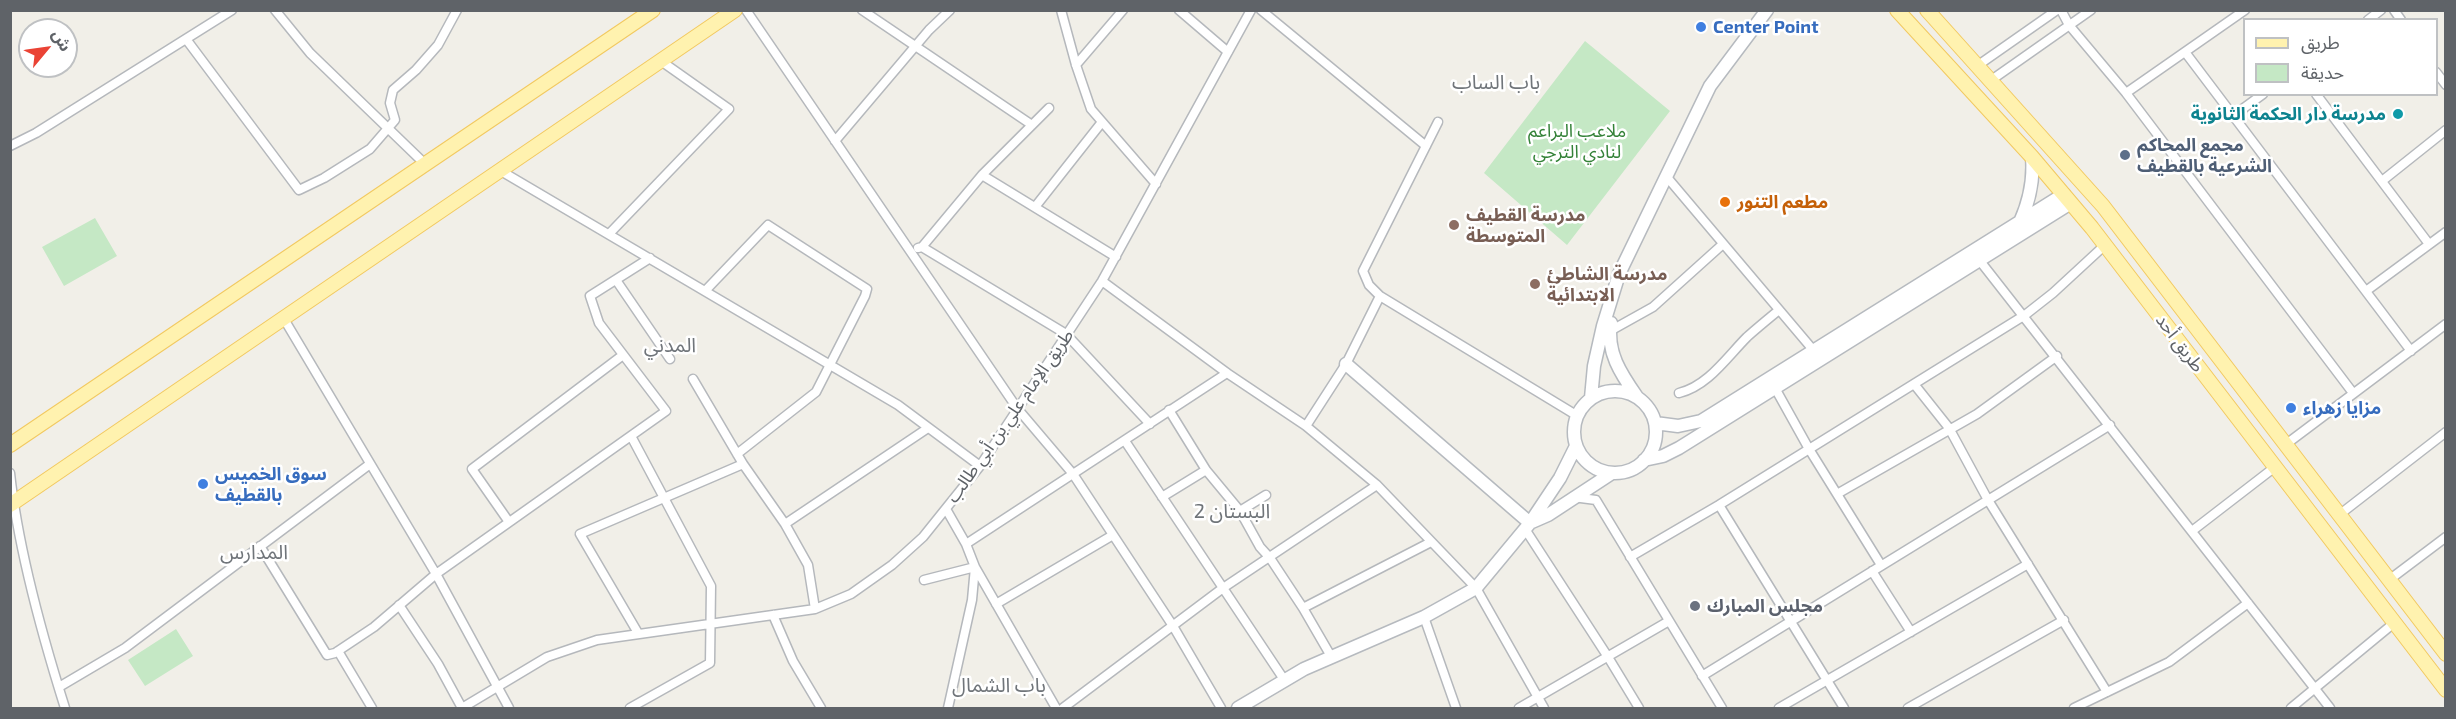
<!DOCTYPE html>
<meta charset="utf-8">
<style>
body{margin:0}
#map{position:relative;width:2456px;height:719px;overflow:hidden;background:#f1efe8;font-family:"Exo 2","Noto Sans Arabic",sans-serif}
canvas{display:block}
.frame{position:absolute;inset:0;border:12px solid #5f6368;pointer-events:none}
.legend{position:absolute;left:2243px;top:18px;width:195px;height:78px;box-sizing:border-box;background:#fff;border:2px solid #bfc1c3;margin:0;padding:8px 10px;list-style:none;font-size:18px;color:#5f6368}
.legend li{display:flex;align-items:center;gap:12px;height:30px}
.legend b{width:30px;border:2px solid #bfc1c3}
.north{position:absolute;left:18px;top:18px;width:60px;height:60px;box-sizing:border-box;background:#fff;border:2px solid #bfc1c3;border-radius:50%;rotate:61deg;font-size:16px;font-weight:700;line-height:24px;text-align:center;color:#5f6368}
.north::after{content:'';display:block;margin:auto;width:21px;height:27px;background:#ea4335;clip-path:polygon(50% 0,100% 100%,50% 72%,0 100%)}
</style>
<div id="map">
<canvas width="2456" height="719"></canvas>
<div class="frame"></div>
<ul class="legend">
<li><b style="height:8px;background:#fff2af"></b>طريق</li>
<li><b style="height:16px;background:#c5e8c5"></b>حديقة</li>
</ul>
<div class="north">ش</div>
</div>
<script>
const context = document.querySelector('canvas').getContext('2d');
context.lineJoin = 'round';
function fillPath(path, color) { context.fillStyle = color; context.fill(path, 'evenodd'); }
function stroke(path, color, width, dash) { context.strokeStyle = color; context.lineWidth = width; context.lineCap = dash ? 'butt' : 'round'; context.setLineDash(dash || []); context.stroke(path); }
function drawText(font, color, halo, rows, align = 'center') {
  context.font = font + ' "Exo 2","Noto Sans Arabic",sans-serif'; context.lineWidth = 5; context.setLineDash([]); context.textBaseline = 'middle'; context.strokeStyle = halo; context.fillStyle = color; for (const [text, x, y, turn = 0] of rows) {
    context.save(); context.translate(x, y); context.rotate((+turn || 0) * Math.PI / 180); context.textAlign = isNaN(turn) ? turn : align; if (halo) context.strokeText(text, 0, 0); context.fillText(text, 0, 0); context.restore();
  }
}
fillPath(new Path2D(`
 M1585,41L1670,111L1567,245L1484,173Z
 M95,218L117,256L64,286L42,247Z
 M176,629L193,656L145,686L128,660Z`), '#c5e8c5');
const street = new Path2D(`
 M275,10L310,53L425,164
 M746,10L1017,408L1073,474L1173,626L1221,708
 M862,10L1032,125
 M1061,10L1076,65L1091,109L1156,184
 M1179,10L1228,52
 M1261,10L1426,146
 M2061,10L2069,25L2126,93L2353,393
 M2394,10L2401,20
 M2368,20L2381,10
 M186,39L299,190L324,178L370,149L395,120L390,103L393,90L416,70L438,45L457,10
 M2185,52L2411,351
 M1076,65L1123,10
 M1977,66L2057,10
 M2436,72L2446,85
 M1990,81L2091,10
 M2126,93L2245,10
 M2316,94L2429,244
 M2233,116L2263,94
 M1438,122L1363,271L1369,285L1380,296L1576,415
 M835,141L929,30L950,10
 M10,146L36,133L232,10
 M501,171L898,405L980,466
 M982,175L1116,257
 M1666,176L1814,351
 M2382,181L2446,130
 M1035,207L1102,122
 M609,234L729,109L661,61
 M922,247L1066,334L1150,424
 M918,248L922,247L982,175L1049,108
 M1980,261L2330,708
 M616,280L670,359
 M1102,281L1227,373L1306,426L1377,485L1476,588L1544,708
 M705,291L768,225L867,289L865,296L816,392L737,454
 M2366,291L2446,232
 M284,319L436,574L509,708
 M1610,331L1653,307L1723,244
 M693,379L743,464L785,524L808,565L815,609
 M1914,384L1949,428L1988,500L2107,692
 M1775,388L1809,449L1881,565
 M1679,393C1708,386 1727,357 1747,337C1757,328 1768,319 1779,310
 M1169,410L1206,470L1240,511L1260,547L1270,558L1303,608L1332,658
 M1306,426L1346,364L1380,296
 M1125,441L1285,681
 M2285,445L2446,324
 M10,473C18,549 42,635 65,708
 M1837,494L1977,414L2057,356
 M1162,497L1206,470
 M1573,497L1596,500L1722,708
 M1719,505L1844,708
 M946,509L966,544L975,567L1056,708
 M1240,511L1266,495
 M2339,515L2446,432
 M509,522L472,469L623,355
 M785,524L928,428
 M1525,529L1608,657L1639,708
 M2192,531L2275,467
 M966,544L1227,373
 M260,546L327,655L335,653L374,627L436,574L666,411L599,323L590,296L650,258
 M1630,557L1719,505L2025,315L2053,293L2105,245
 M1872,571L1911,632
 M924,580L975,567L972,600L948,708
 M2389,580L2446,537
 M996,604L1113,535
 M399,605L438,664L462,708
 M1303,608L1431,542
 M773,615L793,661L821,708
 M1424,617L1456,708
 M638,633L580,534L743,464
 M338,651L372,708
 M1702,676L2110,425
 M59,687L125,648L370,464
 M462,708L547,657L597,640L815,609L851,594L892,565L923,537L980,466L1102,281L1251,10
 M630,708L710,663L711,586L631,436
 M1063,708L1223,588L1377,485
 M1519,708L1669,621
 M1779,708L2028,564
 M1908,708L2064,620
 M2074,708L2169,662L2248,603
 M2291,708L2394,623`);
const secondary = new Path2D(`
 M2020,222C2029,202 2034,180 2032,157
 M1611,323C1606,352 1621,374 1637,397
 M1346,364L1530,523
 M1574 432a41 41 0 1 1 82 0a41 41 0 1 1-82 0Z
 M1591,398L1594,366L1603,326L1619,274L1710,86L1767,10
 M1655,423L1678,426L1701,421L2064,194
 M1644,460L1663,456L1679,448L2071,203
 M1532,522L1548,515L1612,473
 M1238,708L1304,669L1424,617L1476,588L1530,523L1560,478L1576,446`);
const primary = new Path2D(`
 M1897,10L2032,157L2092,228L2446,690
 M1927,10L2103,206L2446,654
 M10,445L653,10
 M10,505L735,10`);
stroke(street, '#b5b8bc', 11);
stroke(secondary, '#b6babf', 15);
stroke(primary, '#f2c960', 16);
stroke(street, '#fff', 8);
stroke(secondary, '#fff', 12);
stroke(primary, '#fff2af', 14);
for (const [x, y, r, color] of [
 [1701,27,6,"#3f7fe0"],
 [2398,114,6,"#0f9aa8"],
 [2125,155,6,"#5c6f8a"],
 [1725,202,6,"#e8710a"],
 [1454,225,6,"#8d6e63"],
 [1535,284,6,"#8d6e63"],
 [2291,408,6,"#3f7fe0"],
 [203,484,6,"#3f7fe0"],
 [1695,606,6,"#6b7280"]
]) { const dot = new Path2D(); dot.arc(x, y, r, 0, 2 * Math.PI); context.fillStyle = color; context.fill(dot); stroke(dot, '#fff', 2); }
drawText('bold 18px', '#366cbe', '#fff', [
 ["Center Point",1713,27],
 ["مزايا زهراء",2303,408],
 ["سوق الخميس",215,474],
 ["بالقطيف",215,495]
], 'left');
drawText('bold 18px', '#0d838f', '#fff', [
 ["مدرسة دار الحكمة الثانوية",2386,114]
], 'right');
drawText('18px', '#348238', '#fff', [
 ["ملاعب البراعم",1577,131],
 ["لنادي الترجي",1577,152]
]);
drawText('bold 18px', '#4e5e75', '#fff', [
 ["مجمع المحاكم",2137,145],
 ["الشرعية بالقطيف",2137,166]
], 'left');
drawText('bold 18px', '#c56008', '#fff', [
 ["مطعم التنور",1737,202]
], 'left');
drawText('bold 18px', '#785e54', '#fff', [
 ["مدرسة القطيف",1466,215],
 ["المتوسطة",1466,236],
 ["مدرسة الشاطئ",1547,274],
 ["الابتدائية",1547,295]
], 'left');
drawText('18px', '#5f6368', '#fff', [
 ["طريق أحد",2180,343,53],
 ["طريق الإمام علي بن أبي طالب",1010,416,-55]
]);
drawText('bold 18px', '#5b616d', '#fff', [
 ["مجلس المبارك",1707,606]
], 'left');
drawText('20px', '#70757a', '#fff', [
 ["باب الساب",1496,82],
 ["المدني",670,345],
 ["البستان 2",1232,511],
 ["المدارس",254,552],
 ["باب الشمال",999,685]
]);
</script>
